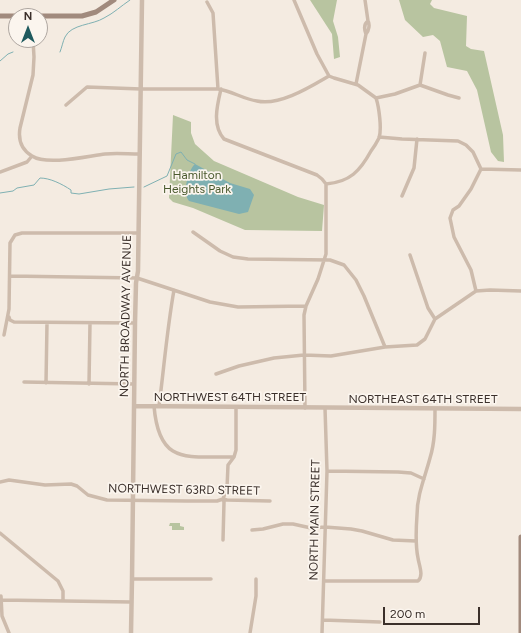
<!DOCTYPE html>
<style>
body{margin:0}
#map{position:relative;width:521px;height:633px;overflow:hidden;background:#f4ebe1;font-family:Figtree,sans-serif}
canvas{display:block}
.north{position:absolute;left:8px;top:8px;width:40px;height:40px;box-sizing:border-box;background:#fbf5ee;border:1px solid #aea6a0;border-radius:50%;rotate:0deg;font-size:11px;font-weight:700;line-height:16px;text-align:center;color:#3b302b}
.north::after{content:'';display:block;margin:auto;width:14px;height:18px;background:#1f5a5e;clip-path:polygon(50% 0,100% 100%,50% 72%,0 100%)}
.scale{position:absolute;left:383px;top:607px;width:97px;height:18px;box-sizing:border-box;border:2px solid #3b302b;border-top:0;padding-left:5px;font-size:12px;line-height:14px;white-space:nowrap;color:#3b302b;-webkit-text-stroke:3px #fbf5ee;paint-order:stroke}
</style>
<div id="map">
<canvas width="521" height="633"></canvas>
<div class="north">N</div>
<div class="scale">200 m</div>
</div>
<script>
const context = document.querySelector('canvas').getContext('2d');
context.lineJoin = 'round';
function fillPath(path, color) { context.fillStyle = color; context.fill(path, 'evenodd'); }
function stroke(path, color, width, dash) { context.strokeStyle = color; context.lineWidth = width; context.lineCap = dash ? 'butt' : 'round'; context.setLineDash(dash || []); context.stroke(path); }
function drawText(font, color, halo, rows, align = 'center') {
  context.font = font + ' Figtree,sans-serif'; context.lineWidth = 3.5; context.setLineDash([]); context.textBaseline = 'middle'; context.strokeStyle = halo; context.fillStyle = color; for (const [text, x, y, turn = 0] of rows) {
    context.save(); context.translate(x, y); context.rotate((+turn || 0) * Math.PI / 180); context.textAlign = isNaN(turn) ? turn : align; if (halo) context.strokeText(text, 0, 0); context.fillText(text, 0, 0); context.restore();
  }
}
fillPath(new Path2D(`
 M310,0H337L333,21L338,37L340,57L334,59L332,34Z
 M399,0H432L430,4L434,8L467,16L466,46L471,49L484,51L503,135L504,162L498,161L491,152L477,90L467,71L447,67L440,41L433,35L423,37L405,20Z
 M173,115L191,122V133L195,144L214,161L298,197L324,205L322,231L245,230L193,208L173,202L169,198Z
 M170,523H180V526L184,527V530H172V526H169Z`), '#b8c4a0');
fillPath(new Path2D(`
 M195,164L230,183L250,189L254,195L248,212L239,214L189,201C182,193 188,170 195,164Z`), '#7fb0b2');
stroke(new Path2D(`
 M60,52C62,47 63,41 65,37C71,24 93,25 104,18C114,13 121,6 130,0
 M0,61L8,54L13,52
 M144,187L167,176L176,154L181,152L187,160L195,164
 M0,193L13,191L17,188L34,185L40,178C50,178 62,184 71,190V193L79,194L109,189L134,187`), '#7fb0b2', 1);
stroke(new Path2D(`
 M294,0L317,54L329,76L334,78L358,85L376,98L395,94L420,85L448,95L459,98
 M207,2L213,13L218,89
 M366,34C364,29 364,24 368,21
 M356,84L366,34C369,31 370,24 368,21L365,0
 M420,85L425,53
 M221,89C217,106 212,125 224,139L317,175L322,179L326,184
 M66,105L87,87L141,89H218C232,91 243,99 257,101C280,106 310,87 329,76
 M379,137L402,139L458,141L466,145L473,152L481,169
 M32,156C22,150 18,140 20,128L33,75L34,57L33,40
 M481,169L521,170
 M0,172L27,162L32,156C47,166 88,156 105,154C116,153 128,154 139,154
 M326,184C350,182 360,171 371,151C374,147 377,142 379,138C382,129 379,107 376,98
 M402,196L414,168L417,139
 M193,232L220,251L233,257L248,259L330,260L344,265L356,280L364,296L385,347
 M410,255L428,308L435,319
 M10,276L137,278L210,302L238,307L306,306
 M476,291L471,270L454,237L450,218L453,210L459,206L471,189L481,169
 M9,317L10,320L14,322L135,323
 M435,319L476,291L490,290L521,291
 M4,335L9,309L10,243L15,235L22,233H138
 M216,374L239,366L274,358L304,355L331,356L385,347L417,345L425,339L435,319
 M24,382L134,384
 M46,383L47,323
 M89,384L90,323
 M154,406C159,466 187,456 234,457
 M159,406C164,368 167,329 174,290
 M305,408L304,315L306,306L318,279L326,254V184
 M327,471L398,472L411,473L424,479
 M0,482L9,480L45,485L71,484L77,486L88,495L107,500L187,501H217L223,499L227,500L270,501
 M252,530L263,529L283,524H293L311,528L325,527L351,529L362,531L393,540L416,541
 M0,533L58,581L63,591V601
 M223,540L224,502L223,499L227,488L228,465L234,457L236,450V407
 M132,579H211
 M325,581H418C424,576 419,565 418,558C415,544 416,529 417,515C417,495 425,477 430,458C435,442 435,425 435,409
 M1,596L2,616L9,633
 M1,600L131,602
 M323,620L380,622
 M250,633L256,596V579
 M322,633L327,471L325,408`), '#cdbbac', 3.5);
stroke(new Path2D(`
 M134,406L521,409
 M131,633L132,579L135,323L136,283L138,271L142,0`), '#cdbbac', 4.5);
stroke(new Path2D(`
 M0,16H82L96,12L114,0
 M521,633V537`), '#a18a7d', 5);
drawText('12px', '#4a5a2e', '#fbf5ee', [
 ["Hamilton",197,175],
 ["Heights Park",197,189]
]);
drawText('12px', '#3b302b', '#fbf5ee', [
 ["NORTH BROADWAY AVENUE",126,316,-89],
 ["NORTHWEST 64TH STREET",230,397],
 ["NORTHEAST 64TH STREET",423,399],
 ["NORTHWEST 63RD STREET",184,490,1],
 ["NORTH MAIN STREET",315,520,-89]
]);
</script>
